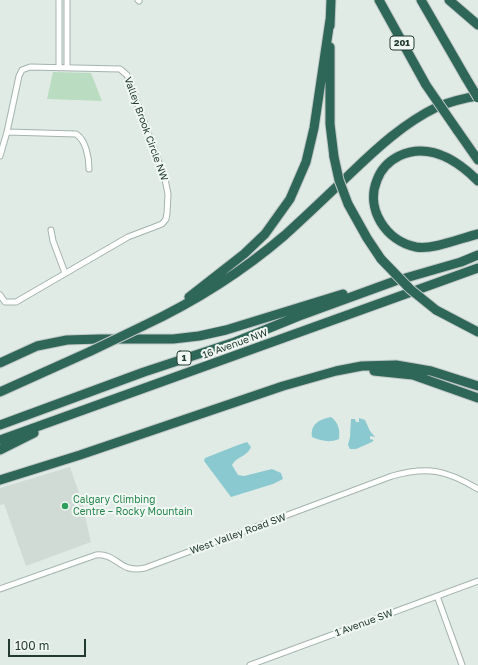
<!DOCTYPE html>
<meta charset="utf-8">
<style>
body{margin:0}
#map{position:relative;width:478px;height:665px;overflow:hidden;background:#e1ebe6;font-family:"Golos Text",sans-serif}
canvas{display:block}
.scale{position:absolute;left:8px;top:639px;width:78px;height:18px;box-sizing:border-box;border:2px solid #223b32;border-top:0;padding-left:5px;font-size:12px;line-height:14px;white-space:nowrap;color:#223b32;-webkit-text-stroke:3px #f1f8f4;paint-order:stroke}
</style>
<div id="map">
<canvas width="478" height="665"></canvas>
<div class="scale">100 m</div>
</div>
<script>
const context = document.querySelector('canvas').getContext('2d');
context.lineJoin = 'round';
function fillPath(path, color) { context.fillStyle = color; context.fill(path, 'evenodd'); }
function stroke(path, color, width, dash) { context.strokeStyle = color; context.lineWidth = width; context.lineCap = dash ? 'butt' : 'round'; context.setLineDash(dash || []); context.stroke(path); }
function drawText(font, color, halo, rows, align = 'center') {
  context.font = font + ' "Golos Text",sans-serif'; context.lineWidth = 4; context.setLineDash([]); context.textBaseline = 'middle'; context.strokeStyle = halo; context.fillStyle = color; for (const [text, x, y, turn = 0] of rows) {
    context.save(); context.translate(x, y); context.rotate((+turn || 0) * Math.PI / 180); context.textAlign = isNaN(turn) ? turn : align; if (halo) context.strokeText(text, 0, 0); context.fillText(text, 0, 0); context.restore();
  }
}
fillPath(new Path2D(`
 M70,467L81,499L91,542L26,566L4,504L0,505V488Z`), '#cfdbd4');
fillPath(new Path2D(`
 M53,72L91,73L102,101L47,99Z`), '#badcc0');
fillPath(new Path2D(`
 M331,417C339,423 340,430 339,439C329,443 322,441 312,437C310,424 320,419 331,417Z
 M359,418L365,420L370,431L375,437L370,436V439L374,440L372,442L356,449H350L348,445L350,437L351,419H355L356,422H359Z
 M247,442L251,447C247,457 237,456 232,465L238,475L244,476L272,469L281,473L283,479L273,484L231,497L204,461L205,458L238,445Z`), '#8ac9cf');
const minor = new Path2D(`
 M59,0V68
 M67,0V68
 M138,0L139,1
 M7,132L76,134C86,140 89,158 89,169
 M0,156L7,132L19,76L22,70L30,67L120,69L127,75L165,179L168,194L167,213L166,219L162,224L128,237L16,302H5L0,295
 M51,230L53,241L65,273
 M0,589L96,555C118,553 119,574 145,568L392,476C428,466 446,470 478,489
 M437,596L462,665
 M250,665L478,581`);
const motorway = new Path2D(`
 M379,0L426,85
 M421,0L466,78
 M449,0L478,25
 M330,26L331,0
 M330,47V124L334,157
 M457,130L478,160
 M478,181C457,160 429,142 399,156C389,161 381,169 377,180C365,209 386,241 416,247C433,250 461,238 478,234
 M348,204L367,238L381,259
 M189,297L244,254L265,234L290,199L306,162L314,128L330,20
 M436,310L478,332
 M143,326C194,302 242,272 285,235C307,215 329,194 351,173C377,148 404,123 437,107C450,102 465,98 478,96
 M0,363L37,346L67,340L100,339H173L199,336L226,330L343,294
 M374,371L413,375L478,398
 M0,392L91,351
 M0,425L144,372L235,342L299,316L395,281L461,262L478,255
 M0,440L478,268
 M0,450L34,433
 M0,480L80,455L283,386L336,371L362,366L396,365L431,371L478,386`);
stroke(minor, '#a4b3ac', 7);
stroke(motorway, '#c1c8c6', 11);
stroke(minor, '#fff', 5);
stroke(motorway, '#2e6657', 9);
const motorwayBridge = new Path2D(`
 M466,78L478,98
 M426,85L457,130
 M334,157L339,180L348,204
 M381,259L410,289L436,310
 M91,351L143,326`);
stroke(motorwayBridge, '#c1c8c6', 11, []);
stroke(motorwayBridge, '#2e6657', 9);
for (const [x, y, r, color] of [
 [65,506,4,"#2e9e5b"]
]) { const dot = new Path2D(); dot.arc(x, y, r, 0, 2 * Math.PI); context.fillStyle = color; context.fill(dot); stroke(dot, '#f1f8f4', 1.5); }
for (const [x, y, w] of [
 [402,43,24],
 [184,358,14]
]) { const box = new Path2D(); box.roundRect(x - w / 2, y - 7, w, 14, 3); context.fillStyle = '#f1f8f4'; context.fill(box); stroke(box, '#223b32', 1); }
drawText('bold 9px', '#223b32', null, [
 ["201",402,43],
 ["1",184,358]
]);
drawText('10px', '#223b32', '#f1f8f4', [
 ["Valley Brook Circle NW",146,129,70],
 ["16 Avenue NW",235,344,-20],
 ["West Valley Road SW",238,534,-20],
 ["1 Avenue SW",364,623,-20]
]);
drawText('10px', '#27864d', '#f1f8f4', [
 ["Calgary Climbing",73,500],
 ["Centre – Rocky Mountain",73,512]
], 'left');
</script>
